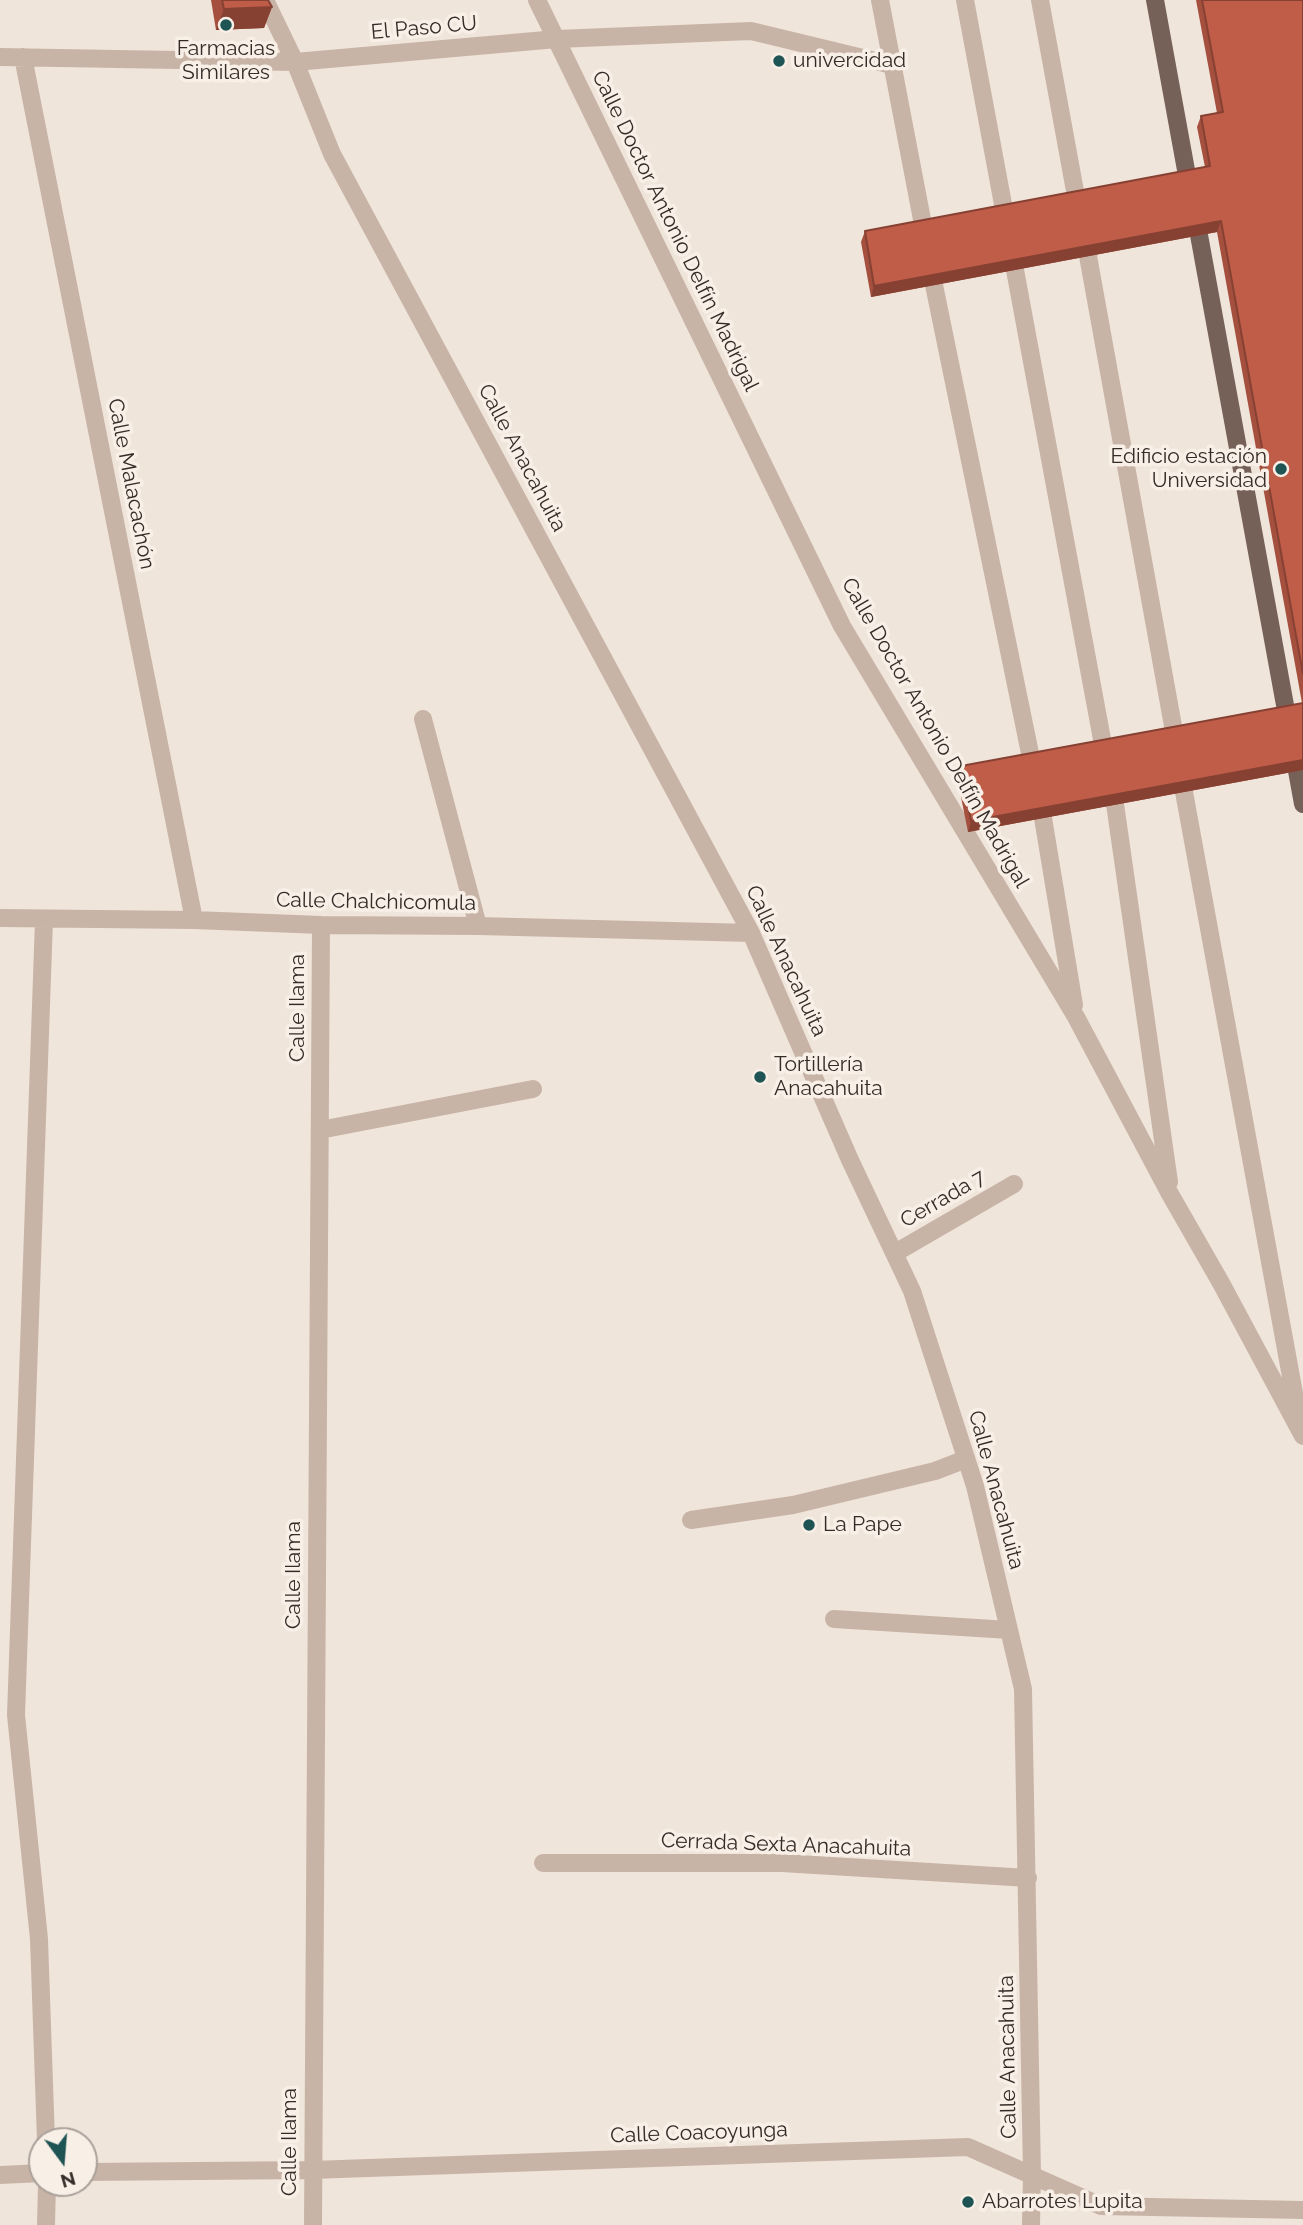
<!DOCTYPE html>
<meta charset="utf-8">
<style>
body{margin:0}
#map{position:relative;width:1303px;height:2225px;overflow:hidden;background:#f0e5db;font-family:Raleway,sans-serif}
canvas{display:block}
.north{position:absolute;left:28px;top:2127px;width:70px;height:70px;box-sizing:border-box;background:#f8efe7;border:2px solid #aaa19a;border-radius:50%;rotate:164deg;font-size:19px;font-weight:700;line-height:28px;text-align:center;color:#352b27}
.north::after{content:'';display:block;margin:auto;width:24px;height:32px;background:#1f5454;clip-path:polygon(50% 0,100% 100%,50% 72%,0 100%)}
</style>
<div id="map">
<canvas width="1303" height="2225"></canvas>
<div class="north">N</div>
</div>
<script>
const context = document.querySelector('canvas').getContext('2d');
context.lineJoin = 'round';
function stroke(path, color, width, dash) { context.strokeStyle = color; context.lineWidth = width; context.lineCap = dash ? 'butt' : 'round'; context.setLineDash(dash || []); context.stroke(path); }
function fillPath(path, color) { context.fillStyle = color; context.fill(path, 'evenodd'); }
function drawText(font, color, halo, rows, align = 'center') {
  context.font = font + ' Raleway,sans-serif'; context.lineWidth = 7; context.setLineDash([]); context.textBaseline = 'middle'; context.strokeStyle = halo; context.fillStyle = color; for (const [text, x, y, turn = 0] of rows) {
    context.save(); context.translate(x, y); context.rotate((+turn || 0) * Math.PI / 180); context.textAlign = isNaN(turn) ? turn : align; if (halo) context.strokeText(text, 0, 0); context.fillText(text, 0, 0); context.restore();
  }
}
stroke(new Path2D(`
 M265,0L295,62L332,154L751,933L850,1160L912,1291L975,1486L1023,1689L1032,2175L1031,2225
 M537,0L842,626L1076,1017L1170,1194L1221,1283L1303,1436
 M880,0L924,230
 M965,0L1005,215
 M1040,0L1077,202
 M0,57L295,62L557,39L751,31L892,65
 M23,57L194,920
 M1088,256L1175,737
 M1015,270L1104,750
 M934,285L1032,763
 M423,719L478,926
 M1184,792L1298,1415
 M1115,804L1169,1182
 M1043,818L1074,1005
 M0,918L194,920L321,925L478,926L751,933
 M44,920L16,1715L39,1939L46,2141
 M320,1130L533,1089
 M895,1253L1014,1184
 M691,1520L793,1505L935,1471L966,1459
 M834,1619L1009,1630
 M543,1863H782L1028,1878
 M84,2172L312,2170L968,2147L1101,2206L1303,2210
 M0,2175L42,2173
 M46,2225L47,2183
 M313,2225L321,925`), '#c8b4a7', 18);
stroke(new Path2D(`
 M1155,0L1188,181
 M1199,235L1287,716
 M1297,771L1303,804`), '#766159', 18);
fillPath(new Path2D(`
 M211,0H268L272,7L264,28L216,30Z
 M1196,0H1303V770L968,832L957,777L961,766L1302,703L1217,232L871,297L861,242L865,231L1205,167L1197,127L1201,116L1217,113Z`), '#a5503f');
fillPath(new Path2D(`
 M272,7L264,28L216,30L224,9Z
 M1221,221L1217,232L871,297L874,286Z
 M1303,760V770L968,832L971,821Z`), '#864133');
const building = new Path2D(`
 M222,0H268L272,7L224,9Z
 M1202,0H1303V674L1221,221L874,286L865,231L1210,166L1201,116L1223,112Z
 M1303,703V760L971,821L961,766Z`);
fillPath(building, '#c05d49');
stroke(building, '#864133', 2);
for (const [x, y, r, color] of [
 [226,25,7,"#1f5454"],
 [779,61,7,"#1f5454"],
 [1281,469,7,"#1f5454"],
 [760,1077,7,"#1f5454"],
 [809,1525,7,"#1f5454"],
 [968,2202,7,"#1f5454"]
]) { const dot = new Path2D(); dot.arc(x, y, r, 0, 2 * Math.PI); context.fillStyle = color; context.fill(dot); stroke(dot, '#f8efe7', 2.5); }
drawText('21px', '#352b27', '#f8efe7', [
 ["El Paso CU",424,28,-5],
 ["Calle Doctor Antonio Delfín Madrigal",675,231,64],
 ["Calle Anacahuita",522,458,62],
 ["Calle Malacachón",131,484,79],
 ["Calle Doctor Antonio Delfín Madrigal",935,733,60],
 ["Calle Chalchicomula",376,902,1],
 ["Calle Anacahuita",786,961,65],
 ["Calle Ilama",298,1008,-90],
 ["Cerrada 7",943,1199,-30],
 ["Calle Anacahuita",996,1490,75],
 ["Calle Ilama",294,1575,-90],
 ["Cerrada Sexta Anacahuita",786,1845,2],
 ["Calle Anacahuita",1008,2057,-91],
 ["Calle Coacoyunga",699,2133,-2],
 ["Calle Ilama",290,2142,-90]
]);
drawText('21px', '#352b27', '#f8efe7', [
 ["Farmacias",226,49,"center"],
 ["Similares",226,73,"center"],
 ["univercidad",793,61],
 ["Edificio estación",1267,457,"right"],
 ["Universidad",1267,481,"right"],
 ["Tortillería",774,1065],
 ["Anacahuita",774,1089],
 ["La Pape",823,1525],
 ["Abarrotes Lupita",982,2202]
], 'left');
</script>
